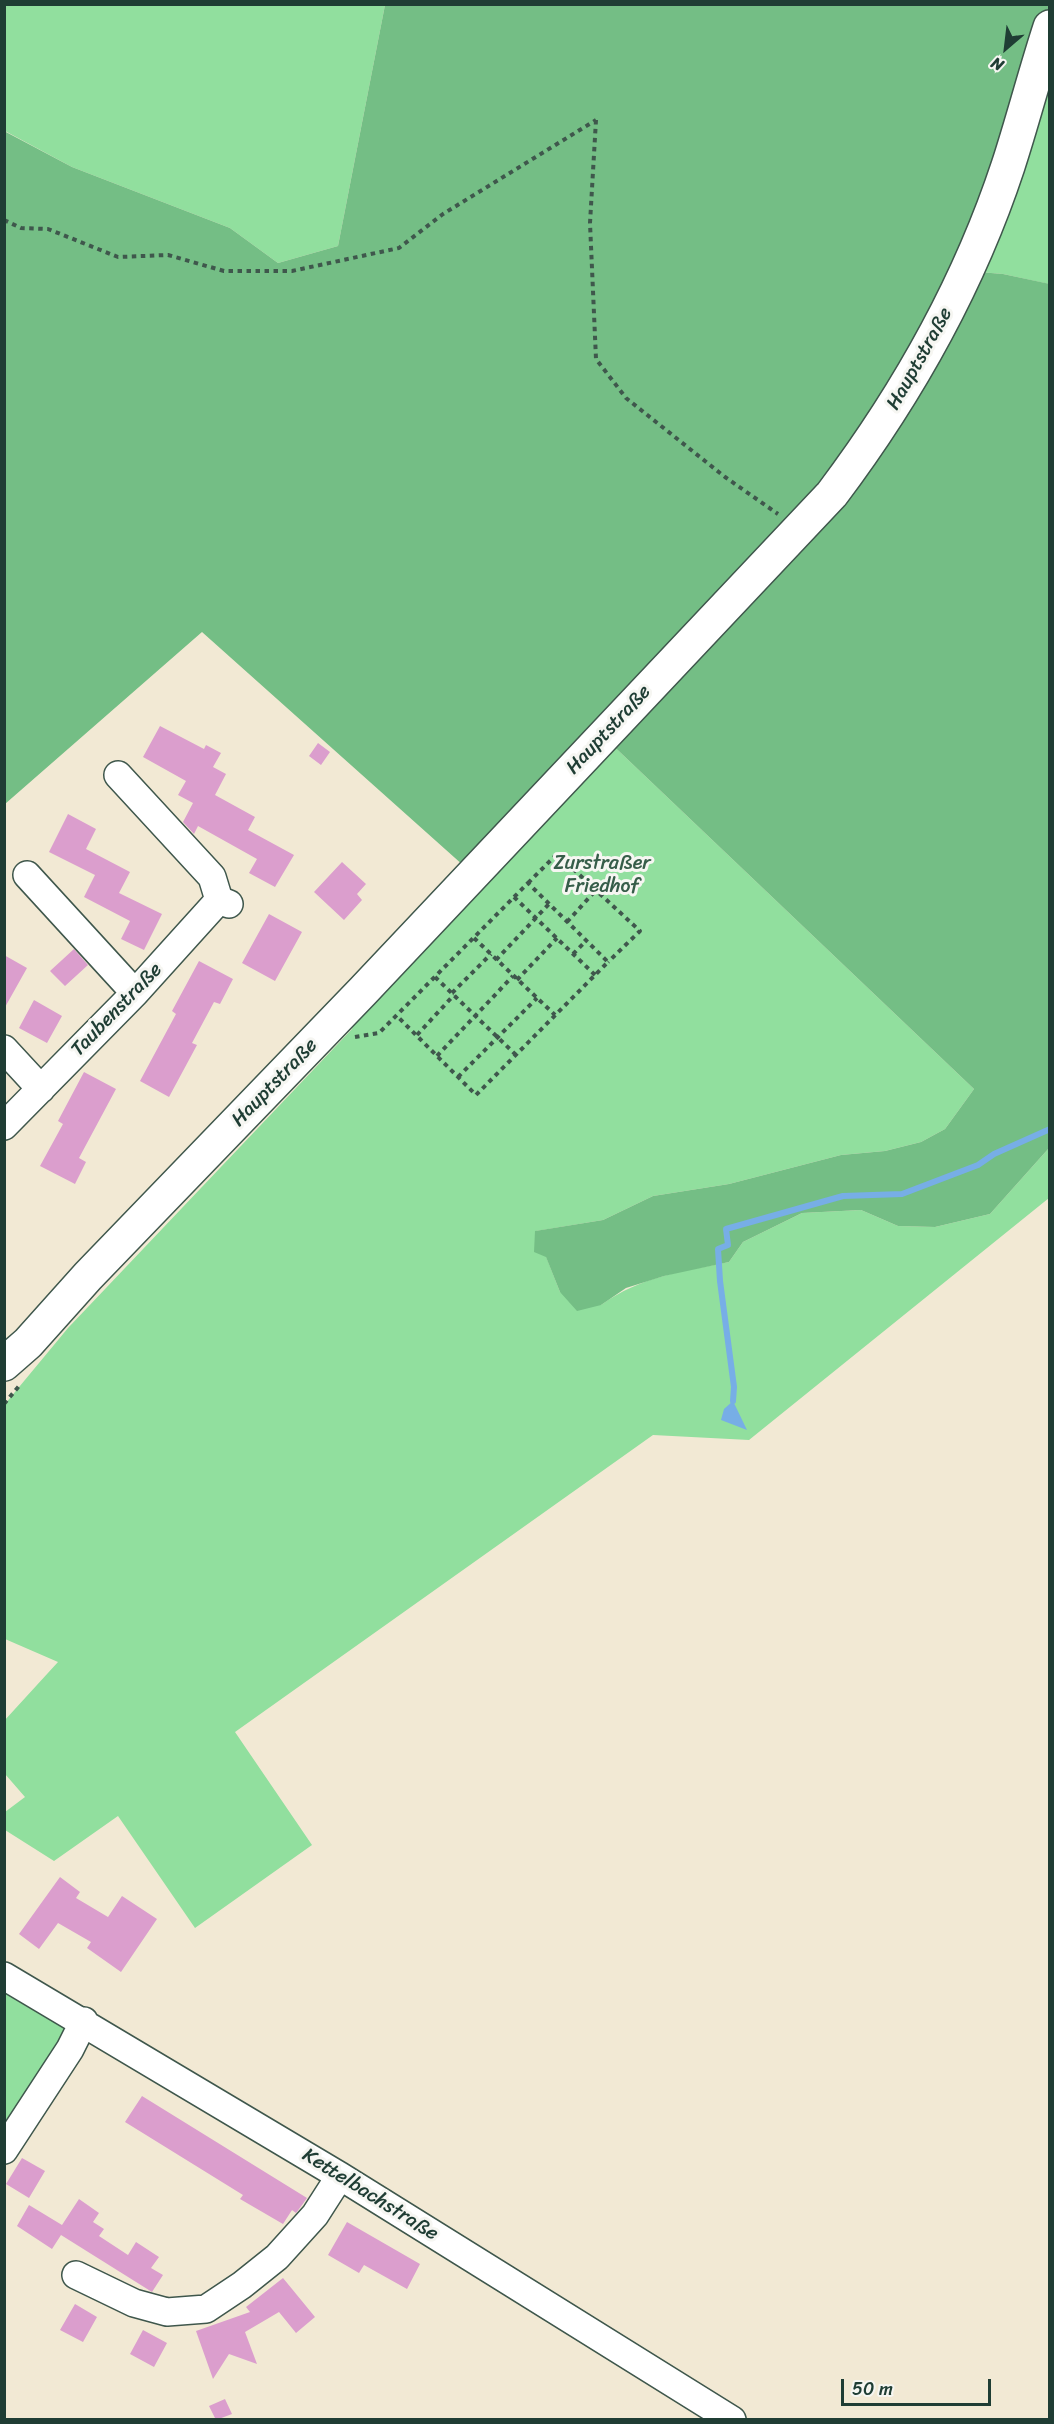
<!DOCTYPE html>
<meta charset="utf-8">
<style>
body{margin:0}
#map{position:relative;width:1054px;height:2424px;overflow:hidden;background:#f2e9d4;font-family:Sriracha,sans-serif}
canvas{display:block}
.frame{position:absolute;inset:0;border:6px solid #1f3d34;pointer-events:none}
.north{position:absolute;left:976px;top:18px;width:60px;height:60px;-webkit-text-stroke:4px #f6f6f2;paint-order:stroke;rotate:208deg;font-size:16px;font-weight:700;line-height:24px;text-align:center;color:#1f3d34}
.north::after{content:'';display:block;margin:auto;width:21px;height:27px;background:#1f3d34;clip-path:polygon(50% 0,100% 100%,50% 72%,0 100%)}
.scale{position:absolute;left:841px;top:2379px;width:150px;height:27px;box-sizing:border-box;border:3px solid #1f3d34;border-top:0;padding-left:8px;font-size:18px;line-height:21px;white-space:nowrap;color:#1f3d34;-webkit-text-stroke:4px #f6f6f2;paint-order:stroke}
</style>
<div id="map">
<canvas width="1054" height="2424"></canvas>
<div class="frame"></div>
<div class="north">N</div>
<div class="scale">50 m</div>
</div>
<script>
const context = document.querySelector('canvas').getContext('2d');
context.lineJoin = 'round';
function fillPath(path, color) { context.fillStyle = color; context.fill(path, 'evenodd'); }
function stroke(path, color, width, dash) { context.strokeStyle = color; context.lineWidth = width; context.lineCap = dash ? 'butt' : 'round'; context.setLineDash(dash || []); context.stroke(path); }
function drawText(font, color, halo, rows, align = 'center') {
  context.font = font + ' Sriracha,sans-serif'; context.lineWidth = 6; context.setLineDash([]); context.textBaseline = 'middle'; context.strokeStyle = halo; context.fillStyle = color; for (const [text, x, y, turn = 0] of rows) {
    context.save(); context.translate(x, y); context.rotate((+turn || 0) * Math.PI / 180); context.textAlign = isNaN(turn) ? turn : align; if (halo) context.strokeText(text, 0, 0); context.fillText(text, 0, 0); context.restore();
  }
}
fillPath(new Path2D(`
 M4,5H385L338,246L278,263L230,228L72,167L5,131Z
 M1030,91L1049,92V284L1003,274L967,271Z
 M603,736L974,1089L945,1129L921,1142L885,1151L841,1155L729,1184L653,1196L603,1220L536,1231L560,1292L601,1305C642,1276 680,1272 729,1262L743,1242L802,1213L861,1210L898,1226L935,1227L990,1214L1049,1148V1198L749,1440L653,1435L235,1732L312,1845L195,1928L118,1816L54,1861L5,1830V1812L25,1797L5,1774L4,1721L58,1662L5,1639V1404L68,1328L352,1029L363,991Z
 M5,1976L84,2021L5,2148Z`), '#91df9e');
fillPath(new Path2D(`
 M385,5H1049V92L1030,91L967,271L1003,274L1050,284L1049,1148L990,1214L935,1227L898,1226L861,1210L802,1213L743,1242L729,1262L664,1276L626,1288L601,1305L577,1311L560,1292L546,1257L534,1252L535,1231L603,1220L653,1196L729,1184L841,1155L885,1151L921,1142L945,1129L974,1089L603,736L464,866L202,632L5,804L4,131L72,167L230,228L278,263L338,246Z`), '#74be85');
fillPath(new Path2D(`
 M733,1401L747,1430L721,1420L724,1409Z`), '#77aee6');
stroke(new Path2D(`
 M733,1401L734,1387L720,1281L718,1249L728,1245L726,1229L843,1196L902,1194L978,1165L994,1154L1050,1129`), '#77aee6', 6);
fillPath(new Path2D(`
 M160,726L204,749L206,745L221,753L213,767L226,774L215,795L255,817L248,830L294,855L275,887L249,873L257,859L198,826L194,834L183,822L193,803L178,795L186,781L143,757Z
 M318,743L330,752L321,765L309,756Z
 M68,814L96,829L86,849L130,872L119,893L162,914L144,950L121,939L130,921L84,897L95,875L49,852Z
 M342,862L366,884L357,894L362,900L344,920L314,892Z
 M269,914L302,932L275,981L242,963Z
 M74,949L88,965L65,986L50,971Z
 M4,955L27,968L4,1009Z
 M199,961L233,979L220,1004L214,1002L192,1043L197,1045L169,1097L140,1081L176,1014L172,1011Z
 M34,1000L62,1016L47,1043L19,1028Z
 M84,1072L116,1089L79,1158L86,1162L75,1184L40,1166L63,1124L58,1121Z
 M60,1877L80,1892L76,1898L108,1917L122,1896L157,1919L121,1972L87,1948L91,1942L58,1923L39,1949L19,1934Z
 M142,2096L307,2198L302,2205L296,2213L292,2210L283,2224L240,2199L243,2195L125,2122Z
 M22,2158L45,2171L29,2198L6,2184Z
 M79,2199L99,2213L93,2222L104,2229L99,2236L128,2255L136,2242L159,2257L151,2268L163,2275L152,2292L61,2235L52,2249L17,2226L29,2205L62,2225Z
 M347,2222L420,2264L407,2289L364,2265L359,2273L328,2255Z
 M283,2278L315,2317L296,2333L279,2312L245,2332L257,2364L229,2354L213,2379L196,2331L250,2312L246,2307Z
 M75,2304L97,2317L83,2342L60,2330Z
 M143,2330L167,2343L154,2367L130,2354Z
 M225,2399L232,2414L216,2420L209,2406Z`), '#db9ecd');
const minor = new Path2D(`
 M118,775L212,877L219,900
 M27,875L135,993
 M4,1049L41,1089
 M4,1126L135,993L219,900L229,904
 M4,1976L340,2176L732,2420
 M4,2150L70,2049L84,2021
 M76,2275L134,2303L167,2312L206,2309L242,2285L277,2257L315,2215L340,2176`);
const major = new Path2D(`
 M4,1364L28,1343L88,1276L363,991L832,494C908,393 968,287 1008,166C1023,120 1035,73 1050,27`);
stroke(minor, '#3f574c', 30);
stroke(major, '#3f574c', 36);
stroke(new Path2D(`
 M596,120L590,223L596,359L626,398L725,477L778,514
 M4,220L21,228L48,229L118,257L168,255L224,271H292L399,248L443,214L596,120
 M528,883L557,854L640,931L608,962
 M514,897L595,975
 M567,922L596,890
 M474,938L555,1015
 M573,954L586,941
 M496,960L549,904
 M435,977L516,1055
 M517,980L557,938
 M452,993L491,954
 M417,1035L454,995
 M355,1037L379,1033L528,883L608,962L476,1095L397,1016
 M437,1056L513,976
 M458,1077L537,998
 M4,1404L19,1386`), '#3f574c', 4, [4.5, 4.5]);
stroke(minor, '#fff', 27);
stroke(major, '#fff', 33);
drawText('20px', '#1f3d34', '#f6f6f2', [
 ["Hauptstraße",920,359,-61],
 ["Hauptstraße",609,730,-47],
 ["Taubenstraße",117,1010,-46],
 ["Hauptstraße",275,1083,-46],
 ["Kettelbachstraße",370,2195,32]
]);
drawText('20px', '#365d49', '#f6f6f2', [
 ["Zurstraßer",602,864],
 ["Friedhof",602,887]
]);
</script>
